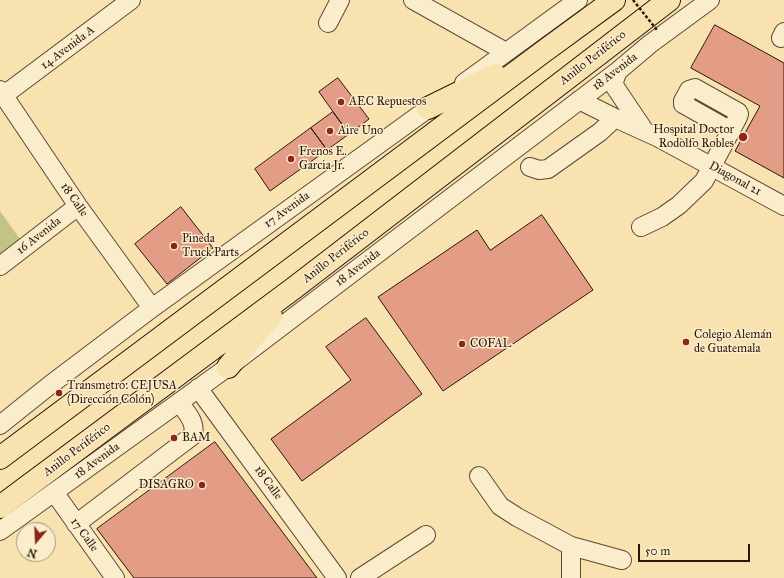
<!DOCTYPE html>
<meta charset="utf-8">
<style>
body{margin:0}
#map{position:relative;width:784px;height:578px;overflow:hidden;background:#f8e3b0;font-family:"IM FELL Great Primer",serif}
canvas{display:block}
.north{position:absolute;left:16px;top:522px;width:40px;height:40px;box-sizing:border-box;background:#faedcc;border:1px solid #a7977f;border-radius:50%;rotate:199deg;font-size:11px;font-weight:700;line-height:16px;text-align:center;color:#2b150c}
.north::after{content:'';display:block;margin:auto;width:14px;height:18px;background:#8f2418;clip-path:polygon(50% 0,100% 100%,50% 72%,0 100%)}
.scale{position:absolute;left:638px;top:544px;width:112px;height:18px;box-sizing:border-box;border:2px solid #2b150c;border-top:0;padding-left:5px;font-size:12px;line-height:14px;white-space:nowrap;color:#2b150c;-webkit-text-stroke:3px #faedcc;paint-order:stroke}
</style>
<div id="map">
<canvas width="784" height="578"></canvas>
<div class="north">N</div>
<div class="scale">50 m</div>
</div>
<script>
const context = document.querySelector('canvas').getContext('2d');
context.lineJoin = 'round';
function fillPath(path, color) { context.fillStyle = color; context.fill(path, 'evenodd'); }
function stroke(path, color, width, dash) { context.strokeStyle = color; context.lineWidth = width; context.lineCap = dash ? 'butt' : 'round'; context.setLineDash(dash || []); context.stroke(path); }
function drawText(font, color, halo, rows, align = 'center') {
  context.font = font + ' "IM FELL Great Primer",serif'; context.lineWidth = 3; context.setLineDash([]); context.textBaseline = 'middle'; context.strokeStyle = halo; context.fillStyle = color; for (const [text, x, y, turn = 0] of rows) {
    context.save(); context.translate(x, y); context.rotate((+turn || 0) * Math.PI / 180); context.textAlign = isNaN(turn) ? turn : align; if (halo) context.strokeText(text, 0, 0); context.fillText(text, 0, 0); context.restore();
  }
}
fillPath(new Path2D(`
 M0,211L22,242L0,257Z`), '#c3c287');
const building = new Path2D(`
 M715,25L784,63V178L735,151L760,106L691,68Z
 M338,78L369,119L349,134L319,92Z
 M333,112L349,134L327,150L311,128Z
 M311,128L327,150L270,191L255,169Z
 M181,207L213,248L167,284L135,244Z
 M542,215L593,290L443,391L378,297L477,230L490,250Z
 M366,318L422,394L302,481L271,439L351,380L326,347Z
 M215,442L317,578H134L97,529Z`);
fillPath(building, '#e39c86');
stroke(building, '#2b150c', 1);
const minor = new Path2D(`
 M413,0L506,52
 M328,23L340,0
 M781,38L784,32
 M618,71L614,81L615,87L644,130
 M464,83L578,0
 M0,90L78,206L152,308
 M4,95L131,0
 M579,100L615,118L659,138L784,206
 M530,167L539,170L548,169L600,132L615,118
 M641,227L662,217L679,205L704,181L738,117L739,114L738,112L695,88L689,90L683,101V104L731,131
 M0,266L78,206
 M198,388L337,578
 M0,425L50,385L152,308L440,100
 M479,476L500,506L517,517L571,546L622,560
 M54,492L115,578
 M76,524L192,436C198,424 186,412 179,402
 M0,531L228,367L618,71L650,44L710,0
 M360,578L426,535
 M571,578V546`);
const highway = new Path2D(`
 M428,108L495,75
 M228,367L271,316
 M0,458L543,52L614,0
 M0,507L294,288L669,0`);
stroke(minor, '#5e4835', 20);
stroke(highway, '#2b150c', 24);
stroke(minor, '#faedcc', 18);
stroke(highway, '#f8e3b0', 22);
stroke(new Path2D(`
 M633,0L657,30`), '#2b150c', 2.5, [3, 2]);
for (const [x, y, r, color] of [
 [341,102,4,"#8f2418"],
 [330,131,4,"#8f2418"],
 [743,137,5,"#8f2418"],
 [291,159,4,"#8f2418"],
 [174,246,4,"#8f2418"],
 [686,342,4,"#8f2418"],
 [462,344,4,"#8f2418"],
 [59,393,4,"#8f2418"],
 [174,438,4,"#8f2418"],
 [202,485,4,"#8f2418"]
]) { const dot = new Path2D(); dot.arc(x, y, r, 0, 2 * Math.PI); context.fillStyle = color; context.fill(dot); stroke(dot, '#faedcc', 1.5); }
drawText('12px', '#2b150c', '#faedcc', [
 ["14 Avenida A",68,48,-37],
 ["Anillo Periférico",593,58,-38],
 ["18 Avenida",615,72,-38],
 ["Diagonal 21",735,179,29],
 ["18 Calle",74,200,55],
 ["17 Avenida",287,210,-36],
 ["16 Avenida",39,236,-38],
 ["Anillo Periférico",336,256,-38],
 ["18 Avenida",358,268,-37],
 ["Anillo Periférico",77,450,-37],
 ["18 Avenida",97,461,-36],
 ["18 Calle",268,483,54],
 ["17 Calle",84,535,54]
]);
drawText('12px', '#2b150c', '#faedcc', [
 ["AEC Repuestos",349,102],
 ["Hospital Doctor",734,130,"right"],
 ["Rodolfo Robles",734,144,"right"],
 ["Aire Uno",338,131],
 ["Frenos E.",299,152],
 ["Garcia Jr.",299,166],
 ["Pineda",182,239],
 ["Truck Parts",182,253],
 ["Colegio Alemán",694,335],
 ["de Guatemala",694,349],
 ["COFAL",470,344],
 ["Transmetro: CEJUSA",67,386],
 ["(Dirección Colón)",67,400],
 ["BAM",182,438],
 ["DISAGRO",194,485,"right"]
], 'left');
</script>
